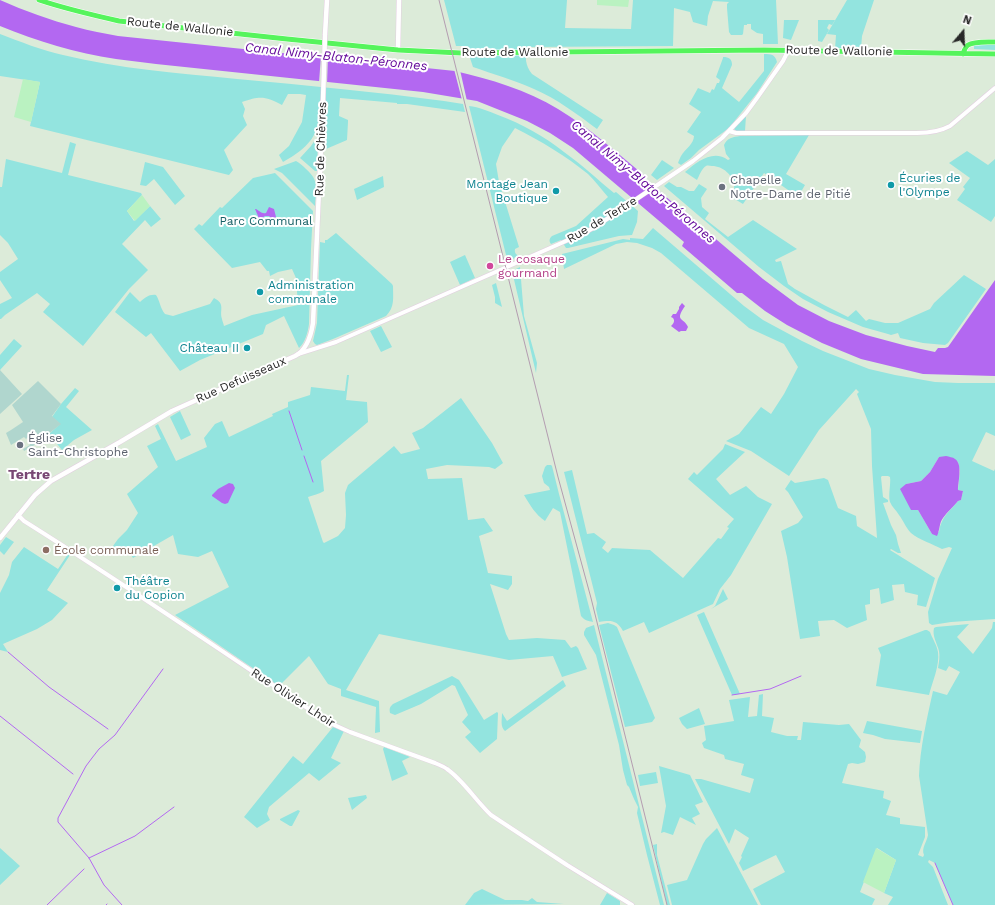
<!DOCTYPE html>
<meta charset="utf-8">
<style>
body{margin:0}
#map{position:relative;width:995px;height:905px;overflow:hidden;background:#dcebd9;font-family:"Work Sans",sans-serif}
canvas{display:block}
.north{position:absolute;left:943px;top:12px;width:40px;height:40px;-webkit-text-stroke:3px #fff;paint-order:stroke;rotate:19deg;font-size:11px;font-weight:700;line-height:16px;text-align:center;color:#282828}
.north::after{content:'';display:block;margin:auto;width:14px;height:18px;background:#282828;clip-path:polygon(50% 0,100% 100%,50% 72%,0 100%)}
</style>
<div id="map">
<canvas width="995" height="905"></canvas>
<div class="north">N</div>
</div>
<script>
const context = document.querySelector('canvas').getContext('2d');
context.lineJoin = 'round';
function fillPath(path, color) { context.fillStyle = color; context.fill(path, 'evenodd'); }
function stroke(path, color, width, dash) { context.strokeStyle = color; context.lineWidth = width; context.lineCap = dash ? 'butt' : 'round'; context.setLineDash(dash || []); context.stroke(path); }
function drawText(font, color, halo, rows, align = 'center') {
  context.font = font + ' "Work Sans",sans-serif'; context.lineWidth = 4; context.setLineDash([]); context.textBaseline = 'middle'; context.strokeStyle = halo; context.fillStyle = color; for (const [text, x, y, turn = 0] of rows) {
    context.save(); context.translate(x, y); context.rotate((+turn || 0) * Math.PI / 180); context.textAlign = isNaN(turn) ? turn : align; if (halo) context.strokeText(text, 0, 0); context.fillText(text, 0, 0); context.restore();
  }
}
fillPath(new Path2D(`
 M444,0H567L565,28L631,29L633,0H776L778,44H763V34L757,33L751,29V24H747V25H744L743,34L742,35H731L729,32L727,8V4L729,2L713,1L708,16L707,26L693,22L690,12L674,8L673,46L527,47C525,57 525,65 532,74L603,120L597,129C577,114 557,99 534,89C514,80 493,74 473,67L466,46H456Z
 M847,0H874L862,36L861,49H835L836,35L827,34Z
 M784,20H799L791,40L783,38Z
 M818,20H835L832,25L829,24L827,28L829,30L822,42L818,41Z
 M0,34C21,42 41,50 63,55C120,69 178,73 237,79C306,85 375,92 444,101L463,104L465,112L407,104H397V103L340,98L339,116L348,120V122L347,140L326,149H324L325,109H328V105L319,103C319,110 319,116 318,123C315,142 299,153 283,162L279,155L289,146L302,122L306,95L300,94H288L282,105C265,96 260,96 242,102L245,109L243,116L247,125L224,150L233,170L229,175L30,126L40,82L0,76Z
 M995,43V50L975,49H974V46L976,45Z
 M764,54C771,54 775,54 777,62L757,93L729,128L699,150L691,158L681,165L678,163C679,160 680,158 681,156C685,149 694,144 694,136L687,132L701,112L689,104L698,88L710,93L712,89L714,90L717,83H719L720,80L716,77L723,58V57C729,57 732,59 732,65L722,88L739,102L764,71Z
 M469,106C479,107 488,111 498,115C522,124 544,136 564,152C581,164 597,179 614,193L616,192L638,211L637,222L632,235L619,236L568,248H566L561,240L551,244C549,241 549,239 552,236L576,226L608,197C602,190 595,181 588,174C566,156 541,141 515,128L502,147L496,164L499,182L519,247L515,249C514,254 517,255 522,257L518,259L515,257L512,261L508,263Z
 M746,116L745,131H736L734,129L735,127Z
 M809,135L786,174L805,185L798,197L764,173L743,204L733,198L731,195C733,192 735,190 734,186C733,175 723,166 712,166C710,166 708,165 706,166C702,168 699,176 697,180L685,172C697,162 713,149 728,160L730,159L726,154L724,145C727,138 733,137 740,136Z
 M315,140H318L317,171H315L300,158L311,146Z
 M70,142L76,144L68,175L141,193L142,195L127,211L134,221L150,206L161,219L151,227L145,220L122,244L148,270L129,289L83,346L43,312L50,304L37,293L5,315L1,319H0V304L12,298L0,280V272L18,259L8,243L0,235V187H2L6,159L62,173Z
 M967,151L988,165L995,159V216L991,222L957,200L965,189L963,187L970,178L949,163Z
 M662,160L674,168L657,180L651,175Z
 M296,161C300,163 303,166 306,169C320,181 316,190 315,206L282,173L274,169Z
 M145,162L163,167L185,196L175,205L154,179L146,186L140,185Z
 M275,173L313,211L311,249L309,324C308,332 305,343 299,348L284,316L266,325L263,334L200,360L180,371L151,333L146,337L115,312L130,292L140,302C145,298 149,294 156,295C160,301 160,308 165,314L173,316L210,304L214,298C226,304 219,310 222,319C222,320 224,325 224,326L252,315L298,305L296,278L292,269L278,272L270,276L269,271H267L260,262L232,268L194,229L199,224L202,226L220,207L222,208L253,178Z
 M383,176L384,187L357,200L354,189Z
 M669,182L677,187H681L689,191H694L699,184L707,189L701,198L702,207L709,213L705,219L728,237L753,220L797,249L775,260L776,262L781,261L788,284L795,289L824,305L848,317L856,310L866,321L869,319L885,323H898L930,309L934,303L964,275L986,289L948,343L945,345L923,343L900,338L898,333L891,335L888,334L863,327L828,312L803,299L784,286L759,267L664,186Z
 M653,228L744,306L763,320L802,341L823,351L869,369L895,375L935,382L958,383H995V436L986,432L972,461L994,471L995,469V619L951,622L932,625L929,623L928,612L938,579L952,548L949,547L942,549C933,544 919,540 911,533C906,528 903,520 899,515C896,510 892,507 890,502C888,495 891,484 890,477L888,476H882L881,477L883,497L888,500V502L883,503L891,525L896,535L898,544L901,553H898L891,549L890,550L935,578L926,607L917,605L918,595L905,592L904,584L892,585L894,600L881,604L879,588L870,590V604L865,605L867,620L847,628L834,620L818,621L820,636L800,639L787,557L781,531L798,523L803,517L788,492L785,489L791,480L795,483L824,478L828,480L838,508L856,516L857,526L877,538L872,466L871,429L857,394L859,392L856,389L819,430L789,476L751,451L726,441L739,434L761,407L771,414L784,394L798,367L784,344L749,328L661,253L652,248L637,243L627,242L616,244L564,269L562,254L623,239L630,240V238L643,239ZM939,457L958,462L960,471L958,490L963,491L961,500L958,501C949,512 941,517 939,532L932,534L918,510L906,484L921,481L930,472Z
 M336,233L392,284L393,286C393,298 395,307 386,316L333,339L317,345L315,344L313,341L317,323L320,242L325,243V240H327Z
 M465,255L475,278L460,285L450,262Z
 M520,267L524,316L537,363L536,373L512,271Z
 M496,283L502,307L495,303V297L492,285Z
 M381,326L392,347L381,352L370,331Z
 M14,339L22,346L0,370V355Z
 M347,375H349L346,400L367,402L368,422L321,461L324,491C319,494 313,495 308,497L323,542L324,543L338,536L345,528L346,515L345,493L348,485L394,446L401,454L420,449L412,433L423,428L461,398L492,443L503,463L495,469L489,467L447,465L426,469L428,479L462,478L468,520L484,518L493,531L479,536L488,573L512,576V584L508,590L490,584L506,634L509,640L537,638L565,640L571,648L576,646L578,648L587,669L562,677L553,656L509,660L379,634L346,690L379,701L380,732L375,733L376,707L341,696V689L328,684L309,656L279,686L175,615L229,587L212,551L198,557L178,554L173,535L133,558L130,553L115,551L113,546L118,539L127,530L138,513L127,494L158,467L147,446L161,439L155,426L158,424L176,461L207,447L204,438L215,424L222,421L229,437L273,416L272,414L288,407V402L310,395L311,387L345,391Z
 M75,388L79,391L66,407L92,430L74,440L62,450L49,434L60,424L52,417L61,404Z
 M180,411L191,435L181,440L170,417Z
 M725,444L745,452L716,479L730,495L746,486L758,497L772,504L731,575L720,589L713,604L704,608L649,633L644,622L623,631C617,620 611,620 599,622L596,609L597,603L564,472L572,470L587,534L594,533L606,542L602,548L608,553L612,548L650,550L683,578L718,538L721,539L729,528L727,527L734,519L688,479L694,472L697,475L723,449Z
 M547,465H551L552,466L559,494L593,622C588,621 584,620 581,616L560,512L553,508L545,521C535,514 530,505 524,495L550,490L549,487L544,483L542,476L545,467Z
 M6,537L14,542L4,555L0,551V545Z
 M24,547L58,569L68,554L70,555L47,590L68,603L52,620L37,629L3,644L8,652L0,650V593L9,575L12,562Z
 M723,589L728,599L711,609L715,606Z
 M704,612L740,694L732,695L700,622L697,615Z
 M993,622H995V905H953L935,863L929,860L928,862L933,867L948,905H888L893,897L884,893L896,860L877,848L860,892L875,899L872,905H761L753,889L785,872L776,855L743,871L739,863L742,857L741,856L749,838L735,829L729,844L695,779H701L750,793L754,779L741,775L744,764L725,759L724,755L704,748L702,743L706,740L704,726L734,721L729,700L750,697L748,717L757,716L759,695L763,694L762,716L774,718L771,732L787,736H798L797,740H801L803,722L839,725L849,724L861,740L859,747L865,752L866,757L865,762L858,764L852,763L848,764L842,783L884,791L883,798L891,801L886,815L900,818V824L925,827V837L918,855L923,857L924,855C921,848 927,842 928,835L919,776C920,748 927,718 933,691L947,695L960,672L949,666L946,671L938,668C939,662 940,656 939,651C937,643 932,636 934,628L936,627L969,624L957,637L973,654L992,628Z
 M608,623L614,625L617,627L655,718L652,722L625,727L599,625Z
 M594,625L664,905H660L647,855L637,813L638,807L634,799L629,787L627,785L623,770L619,745L596,655L584,635V632L586,628Z
 M925,630H927L930,632C932,638 937,645 938,652C940,665 932,683 929,695L876,686L881,655L878,648Z
 M452,676L459,680L484,720L497,712L498,713L497,739L480,753L465,737L471,732L462,722L468,715L455,686L452,685L421,704L395,715L390,713C389,708 390,707 393,704Z
 M563,680L566,686L505,731C500,727 502,719 502,713L507,721Z
 M699,708L705,724L687,729L682,724L679,718Z
 M867,721L922,731L920,743L885,739L873,735L863,733Z
 M333,727L344,731L331,758L341,763L319,781L309,773L269,807L267,814L270,820L257,828L244,817L293,756L303,764Z
 M384,747L410,757L402,761L408,774L392,781L383,749Z
 M659,766L690,775L703,802L695,805L700,814L692,818L696,825L680,817L673,835L664,832L661,833L666,806Z
 M656,772L658,783L640,786L638,775Z
 M366,795L367,798L352,810L348,798Z
 M298,810L300,811L292,826H290L280,820V819Z
 M717,828L758,905H672L667,885L687,880L703,844L706,839Z
 M657,844V855L670,905H667L653,845Z
 M0,848L20,866L0,885Z
 M482,889L505,900H522L528,901L532,898L537,902L564,904L465,905L474,893Z
 M607,893L620,901V905H600Z`), '#93e4df');
fillPath(new Path2D(`
 M597,0H629L628,7L597,5Z
 M23,79L40,82L31,122L14,117Z
 M142,195L150,206L135,221L127,211Z
 M876,848L896,860L884,893L863,882Z`), '#baf2c1');
fillPath(new Path2D(`
 M0,370L22,394L0,414Z
 M38,381L61,404L52,416L61,424L33,446L24,451L23,449L30,445L29,443L32,440V437L29,436L26,439L24,437L11,445L6,433L11,430L23,422L12,405Z`), '#b0d6ce');
fillPath(new Path2D(`
 M0,0C25,11 50,20 76,27C90,31 104,33 118,36L455,71C490,79 527,90 558,109C590,128 617,153 645,176V179L763,279L798,305L829,321L866,335L907,346L935,352L938,348H945L948,347L995,280V376L923,374L861,359L822,343L787,325L765,311L742,293H737L682,246L684,242L573,148L550,133L527,121L477,101L423,92L156,64C143,62 129,61 116,59C76,53 37,41 0,26Z
 M269,207L274,209L276,217L275,218L272,219L269,216H265L262,218V222H260L259,220L258,216L255,209H256C260,211 261,214 266,213Z
 M682,303L685,306C674,322 684,317 688,327L686,331H681L679,332L671,326C674,323 675,321 673,318L671,317L673,314H676L679,309V307Z
 M946,456C949,457 953,457 955,459C963,464 958,482 958,490L963,491L961,500L958,501C954,506 947,512 943,518C939,523 940,530 937,536L932,534L918,510H911L900,489L906,484L921,481L930,472L939,457Z
 M229,483L233,484L235,488L228,503L225,504L222,503L212,496V495L218,489Z`), '#b368f1');
fillPath(new Path2D(`
 M321,55L328,56L327,84L319,83Z
 M454,69L460,70L467,101L462,100Z`), '#dcebd9');
stroke(new Path2D(`
 M289,411L302,450
 M304,456L313,482
 M8,652L49,687L108,729
 M732,695L770,689L801,676
 M0,716L73,774
 M89,858L135,836L174,807
 M935,863L953,905
 M47,905L84,869
 M106,905L107,904
 M122,905L104,885L89,858L58,822V818L86,766L92,758L99,749L115,735L163,669`), '#b368f1', 1);
const tertiary = new Path2D(`
 M729,131L736,133H917C929,133 939,132 950,126L995,88
 M298,354L336,342L557,245L586,232L595,227L693,161L722,138L746,113L757,98L783,61L788,51
 M18,515L24,521C128,586 228,656 330,723L350,732L435,763C439,765 443,766 447,769C463,780 476,801 491,815L567,865L632,905`);
const secondary = new Path2D(`
 M325,35L327,0
 M398,50L399,0
 M0,538L35,495L51,481L120,442L172,411L295,356C307,350 311,336 313,323L323,101`);
const primary = new Path2D(`
 M39,0C66,9 92,15 119,21L287,39L398,50L461,53L764,50L995,54
 M963,54C964,51 965,47 968,45C974,41 988,42 995,42`);
stroke(tertiary, '#e2cee0', 5);
stroke(secondary, '#e2cee0', 5.5);
stroke(primary, '#fff', 6);
stroke(tertiary, '#fff', 4);
stroke(secondary, '#fff', 4.5);
stroke(primary, '#55f45c', 5);
stroke(new Path2D(`
 M439,0L558,477L591,598L667,905`), '#b39cb0', 1);
const secondaryBridge = new Path2D(`
 M323,101L325,35`);
stroke(secondaryBridge, '#e2cee0', 5.5, []);
stroke(secondaryBridge, '#fff', 4.5);
for (const [x, y, r, color] of [
 [891,185,4,"#0f9aa8"],
 [722,187,4,"#6b7280"],
 [556,191,4,"#0f9aa8"],
 [490,266,4,"#d1479c"],
 [260,292,4,"#0f9aa8"],
 [247,348,4,"#0f9aa8"],
 [20,445,4,"#6b7280"],
 [46,550,4,"#8d6e63"],
 [117,588,4,"#0f9aa8"]
]) { const dot = new Path2D(); dot.arc(x, y, r, 0, 2 * Math.PI); context.fillStyle = color; context.fill(dot); stroke(dot, '#fff', 1.5); }
drawText('12px', '#282828', '#fff', [
 ["Route de Wallonie",180,27,6],
 ["Route de Wallonie",839,51,1],
 ["Route de Wallonie",515,52],
 ["Rue de Chièvres",321,149,-88],
 ["Rue de Tertre",602,220,-31],
 ["Rue Defuisseaux",241,380,-24],
 ["Rue Olivier Lhoir",293,698,33]
]);
drawText('12px', '#0d838f', '#fff', [
 ["Écuries de",899,178],
 ["l'Olympe",899,192],
 ["Montage Jean",548,184,"right"],
 ["Boutique",548,198,"right"],
 ["Administration",268,285],
 ["communale",268,299],
 ["Château II",239,348,"right"],
 ["Théâtre",125,581],
 ["du Copion",125,595]
], 'left');
drawText('12px', '#5b616d', '#fff', [
 ["Chapelle",730,180],
 ["Notre-Dame de Pitié",730,194],
 ["Église",28,438],
 ["Saint-Christophe",28,452]
], 'left');
drawText('12px', '#176066', '#fff', [
 ["Parc Communal",266,221]
]);
drawText('12px', '#b23c85', '#fff', [
 ["Le cosaque",498,259],
 ["gourmand",498,273]
], 'left');
drawText('12px', '#785e54', '#fff', [
 ["École communale",54,550]
], 'left');
drawText('italic 13px', '#640a9a', '#fff', [
 ["Canal Nimy-Blaton-Péronnes",336,57,6],
 ["Canal Nimy-Blaton-Péronnes",643,182,40]
]);
drawText('bold 14px', '#794874', '#fff', [
 ["Tertre",29,475]
]);
</script>
